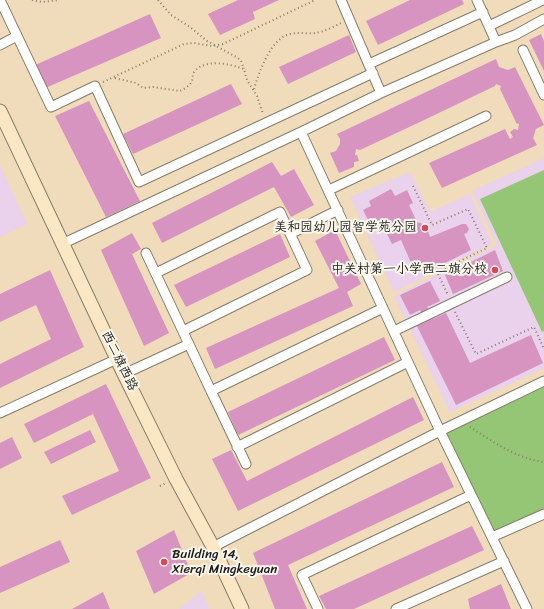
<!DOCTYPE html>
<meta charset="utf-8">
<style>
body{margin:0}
canvas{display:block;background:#f0dbba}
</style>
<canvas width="544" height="609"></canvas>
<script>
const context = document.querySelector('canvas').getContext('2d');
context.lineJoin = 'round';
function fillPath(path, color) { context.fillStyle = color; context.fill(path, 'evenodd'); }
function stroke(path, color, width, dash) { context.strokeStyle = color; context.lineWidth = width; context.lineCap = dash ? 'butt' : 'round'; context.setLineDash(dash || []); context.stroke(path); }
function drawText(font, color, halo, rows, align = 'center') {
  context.font = font + ' Sriracha,"LXGW WenKai TC",sans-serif'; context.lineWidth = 4; context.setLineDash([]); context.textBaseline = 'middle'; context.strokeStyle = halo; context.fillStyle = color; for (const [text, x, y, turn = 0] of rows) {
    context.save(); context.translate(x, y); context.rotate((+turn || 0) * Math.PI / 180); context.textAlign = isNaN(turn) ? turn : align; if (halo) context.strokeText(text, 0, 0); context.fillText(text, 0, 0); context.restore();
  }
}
fillPath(new Path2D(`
 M544,158V368L450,412L394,296L497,245L472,191Z
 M0,165L27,224L0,237Z
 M410,172L430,212L470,194L492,244L394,292L350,197Z
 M201,591L210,609H179Z`), '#ead1ec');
fillPath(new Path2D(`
 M544,170V331L542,332L480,199Z
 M544,381V514L492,537L440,431Z`), '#94c676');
fillPath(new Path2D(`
 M238,0H279L253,12L255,19L220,35L208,14Z
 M410,0H462L464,4L378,45L366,21Z
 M150,14L161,38L43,89L33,66Z
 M541,34L544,41V71L529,40Z
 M349,35L356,52L288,84L279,67Z
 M496,59L499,67L508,70L515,67L544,125L536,129L533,138L537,145L442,188L429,163L505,129L510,139L513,137L510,132L514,129L518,130L519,124L516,123L515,120L500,89L501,86L496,84L495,86L420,122L360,150L356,149L355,155H357L359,161L354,162V167L339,173L330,153L336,151L340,144V139L337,134Z
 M231,84L242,104L133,154L123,134Z
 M89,101L140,201L106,217L55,116Z
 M272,162L281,176L294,169L314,205L291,217L274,187L162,243L152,223Z
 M391,189L395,196L407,190L413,203L409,205L417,222L426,225L430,237L462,224H466L469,229L467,233L464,234L471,250L433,269L426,270H420L412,265L401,240L392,244L380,220L370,224L363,210L371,206L369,201Z
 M335,230L361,284L347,292L353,306L215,369L206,348L339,288L315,241Z
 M132,233L141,249L132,254L169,333L144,346L101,250Z
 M280,234L290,257L186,307L174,285Z
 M495,250L503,271L453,294L445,275Z
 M50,270L84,347L0,388V364L51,339L36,305L0,322V294Z
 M430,281L440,301L427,307L433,319L446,313L470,363L531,335L543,363L456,405L417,326L426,322L420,310L410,315L400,295Z
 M384,337L395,360L238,435L228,412Z
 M106,384L151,478L72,515L62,496L119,471L93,414L34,443L24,424Z
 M413,397L424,420L238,511L212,459L231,450L247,481Z
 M90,430L96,442L51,464L44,452Z
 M12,437L22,458L0,469V443Z
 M442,462L454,487L288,565L307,609H275L253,553Z
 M472,526L484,550L354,609H326L319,596Z
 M174,530L191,573L154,594L136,551Z
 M60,540L70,562L0,593V567Z
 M501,584L511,609H470L468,599Z
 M103,592L110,609H72Z`), '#d794c0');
const street = new Path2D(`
 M0,0L51,107L95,86L139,182L373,73
 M341,0L381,93
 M477,0L496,42
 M489,26L543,0
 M0,45L17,36
 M523,50L544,95
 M369,64L483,12
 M301,132L440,431L527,609
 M329,190L486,116
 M290,234L338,210
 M62,244L301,132L381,93L496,42L515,35L544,19
 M146,253L211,391
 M156,273L280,212L307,270L183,331
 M394,331L507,277
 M124,374L189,344
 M0,413L117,359
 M237,447L408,362
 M246,464L211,391L383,308
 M492,537L544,514
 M213,547L440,431L544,381
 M318,609L302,575L471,495
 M396,609L504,561`);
const secondary = new Path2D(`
 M0,111L124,374L176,479L213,547L242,609`);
stroke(street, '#867c6b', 11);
stroke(secondary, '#867c6b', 15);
stroke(new Path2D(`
 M32,0L42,2L59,0
 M158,0L171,15L190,27L207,41L238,58L241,61L244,69
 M115,78L136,83L143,88L153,87L180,91C184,89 190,86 192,81C193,78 192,75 194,72C205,58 230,64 244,69L247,80L257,96L263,114
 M103,82L184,44L194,43L212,46L223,44L315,0
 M254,89C259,72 271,38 290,34C299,32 307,34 315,33C324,32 333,27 341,23
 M413,186L432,225L468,209L487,248L437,272L448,295
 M455,312L476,354L534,327L544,349
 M470,427C492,441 517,459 544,462
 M160,486L166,483`), '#867c6b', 2, [1, 3]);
stroke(street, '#fff', 9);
stroke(secondary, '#fbe7c3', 13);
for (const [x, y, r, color] of [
 [425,228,4,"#d1495b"],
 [495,270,4,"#d1495b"],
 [164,562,4,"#d1495b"]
]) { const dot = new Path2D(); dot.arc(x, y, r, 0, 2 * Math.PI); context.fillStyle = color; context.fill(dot); stroke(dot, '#fbf7ec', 1.5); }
drawText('13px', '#1c1c1c', '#fbf7ec', [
 ["美和园幼儿园智学苑分园",417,228],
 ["中关村第一小学西二旗分校",487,270],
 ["Building 14,",172,555,"left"],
 ["Xierqi Mingkeyuan",172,570,"left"]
], 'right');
drawText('13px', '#1c1c1c', '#fbf7ec', [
 ["西二旗西路",119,361,64]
]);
</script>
